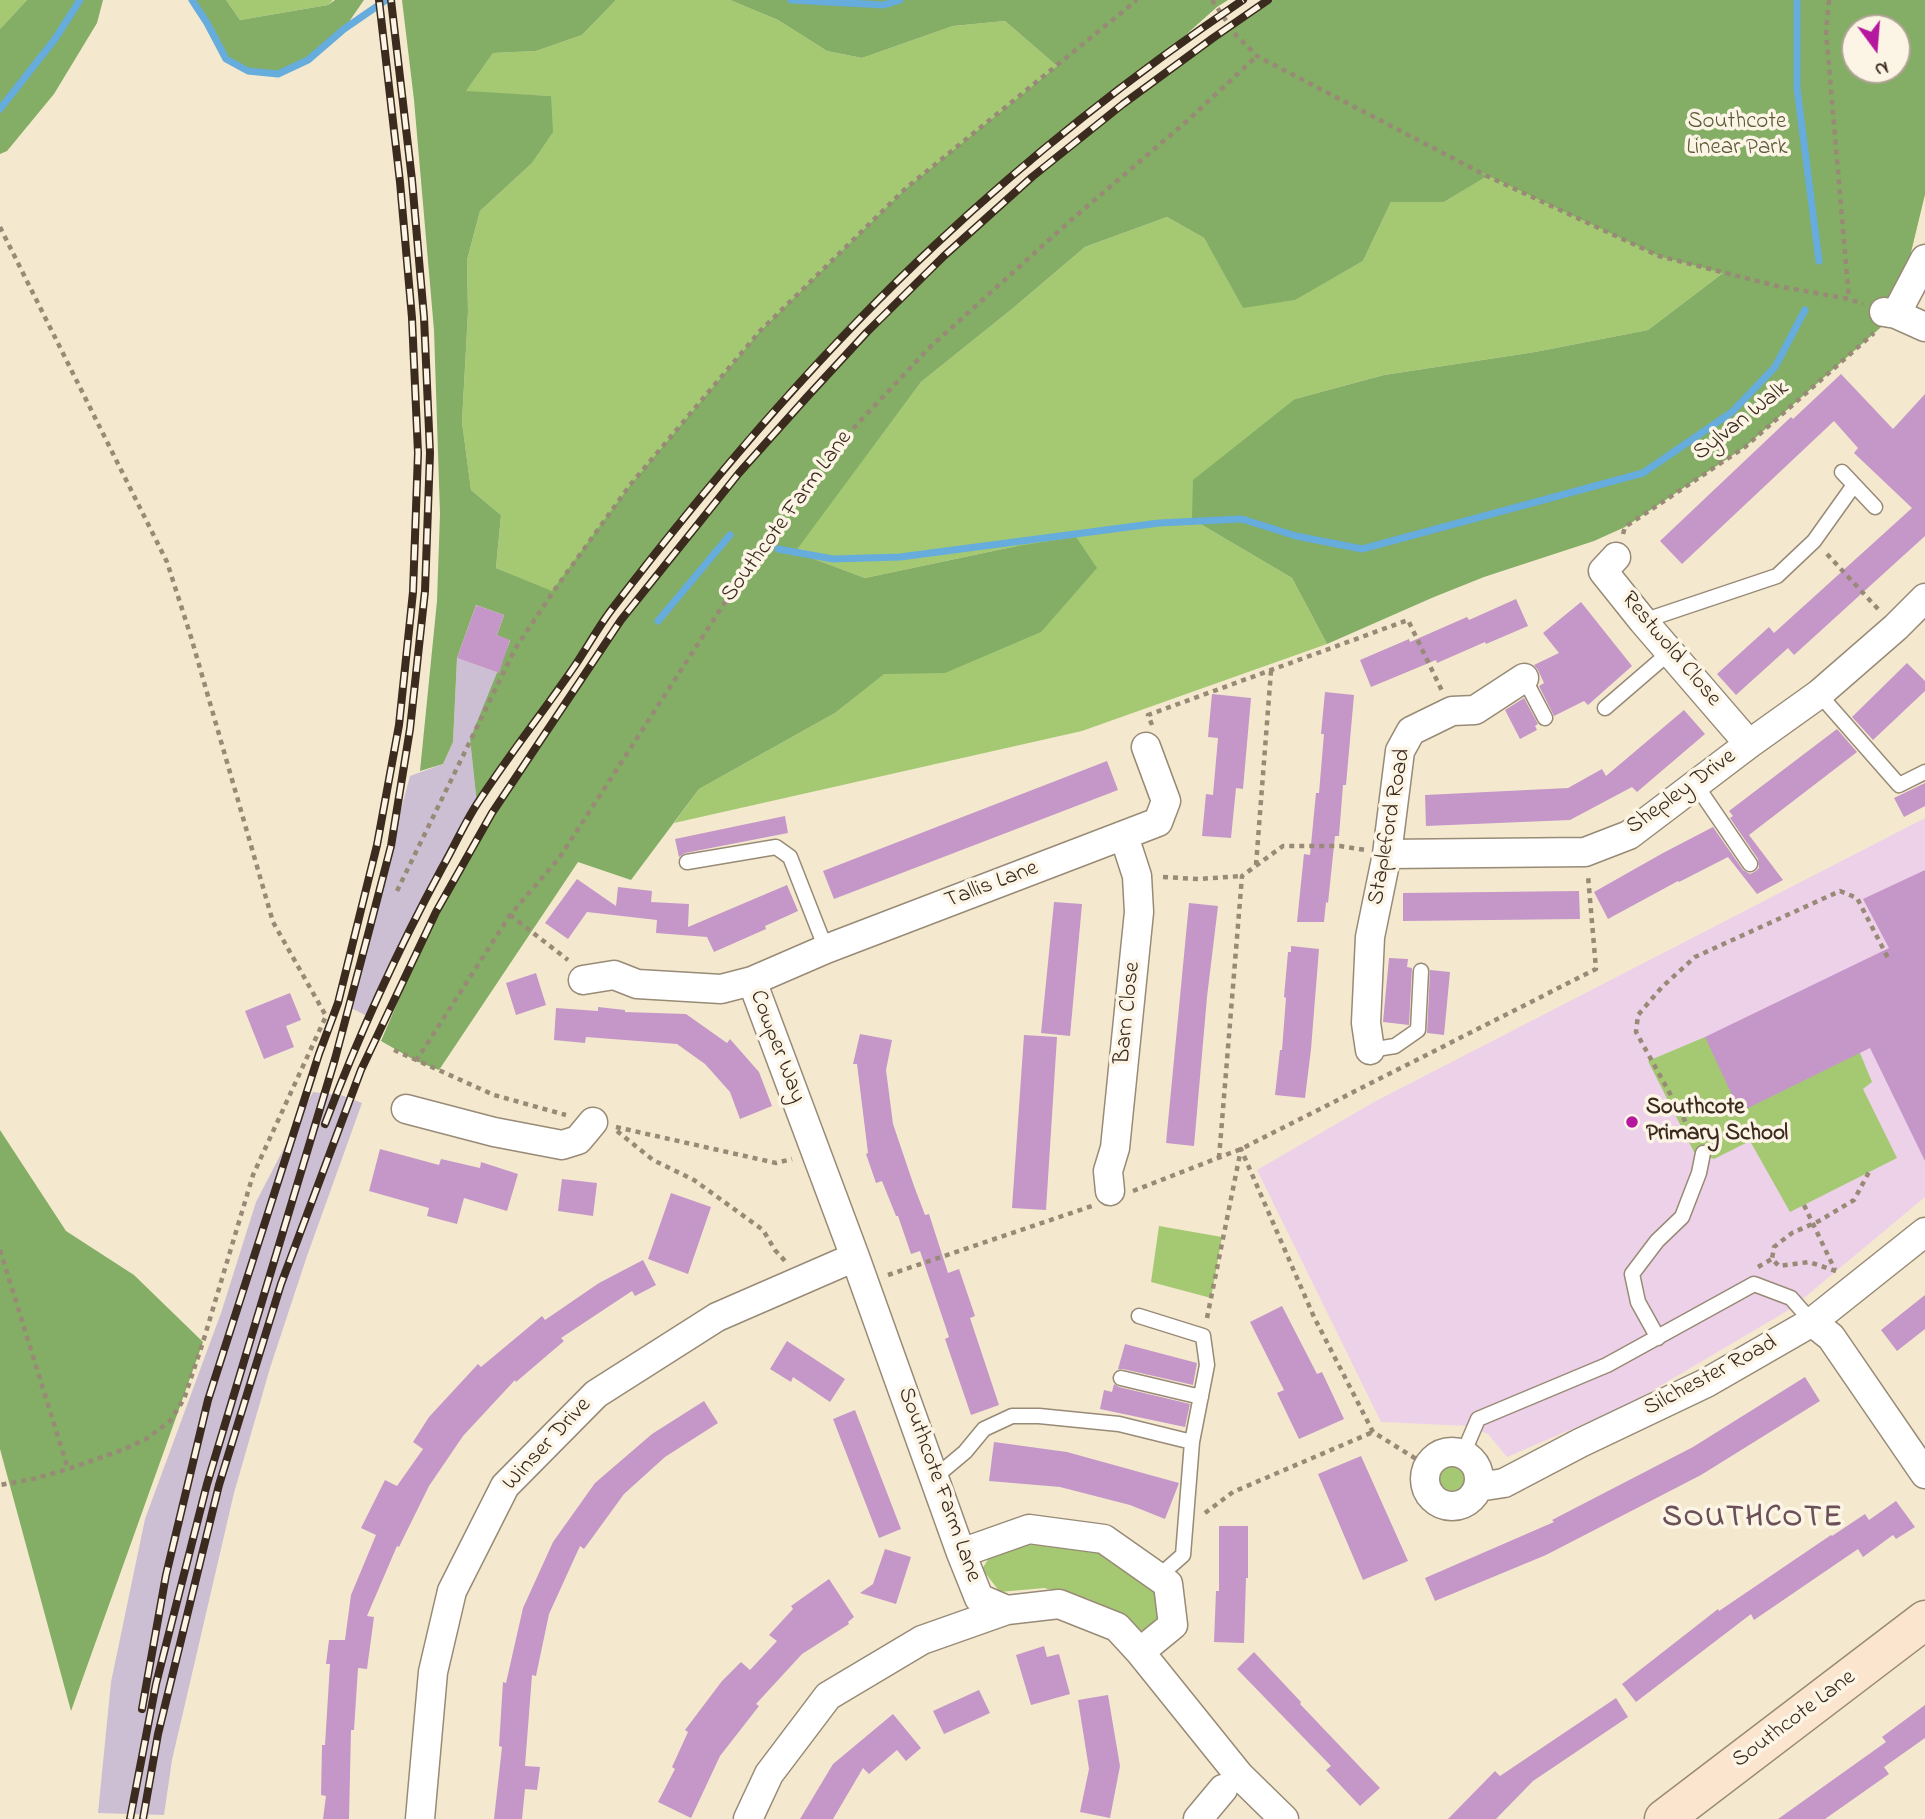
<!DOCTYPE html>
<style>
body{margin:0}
#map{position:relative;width:1925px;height:1819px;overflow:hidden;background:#f4e9ce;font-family:"Indie Flower",sans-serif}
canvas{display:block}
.north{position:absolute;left:1841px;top:14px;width:70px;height:70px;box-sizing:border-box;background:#fcf5e5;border:2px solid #afa495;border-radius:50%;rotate:164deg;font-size:19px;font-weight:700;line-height:28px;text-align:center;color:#3b2a1e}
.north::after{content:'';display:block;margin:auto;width:24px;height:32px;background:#b5179e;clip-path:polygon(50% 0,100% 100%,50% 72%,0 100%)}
</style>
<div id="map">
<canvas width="1925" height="1819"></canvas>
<div class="north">N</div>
</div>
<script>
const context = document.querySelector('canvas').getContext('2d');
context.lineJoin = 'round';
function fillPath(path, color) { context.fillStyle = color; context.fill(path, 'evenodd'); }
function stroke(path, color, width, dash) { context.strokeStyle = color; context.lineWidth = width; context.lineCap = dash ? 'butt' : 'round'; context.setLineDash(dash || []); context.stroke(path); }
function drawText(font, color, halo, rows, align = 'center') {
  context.font = font + ' "Indie Flower",sans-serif'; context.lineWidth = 7; context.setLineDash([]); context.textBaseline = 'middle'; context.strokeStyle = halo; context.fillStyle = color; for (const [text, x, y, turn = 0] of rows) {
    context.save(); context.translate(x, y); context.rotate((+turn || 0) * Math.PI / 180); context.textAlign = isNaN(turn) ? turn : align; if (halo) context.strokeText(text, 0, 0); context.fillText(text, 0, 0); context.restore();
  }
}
fillPath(new Path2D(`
 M1925,818V1197L1792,1308L1628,1405L1507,1457L1488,1434L1468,1426L1381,1422L1257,1170L1374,1102Z`), '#edd1e9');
fillPath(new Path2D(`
 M457,658L499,673L470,739L477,804L422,905L369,1017L349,1007L391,846L410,776L443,764L453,742Z
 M313,1092L336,1095L327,1127L341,1095L362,1103L307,1256L270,1368L234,1493L172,1760L164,1815L98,1813L111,1682L145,1519L221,1313L256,1202Z`), '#ccbfd4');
fillPath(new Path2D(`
 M0,0H27L0,29Z
 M226,0H333L328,5L240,20Z
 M616,0H730L778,20L827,51L862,58L953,26L1005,21L1057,66L905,189L760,331L630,485L553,592L496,568L501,515L471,490L462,422L468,312L467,260L480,211L531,164L550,96L465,92L493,53L536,51L582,35Z
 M1294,0H1925V194L1896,314L1723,273L1648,330L1535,352L1384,375L1295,399L1192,519L1292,578L1327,644L1082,731L674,823L699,789L835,713L884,673H945L1017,546L865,578L794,552L921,382L1012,309L1085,247L1167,217L1204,238L1243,307L1294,300L1363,261L1391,202H1444L1486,176L1257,56ZM1855,28H1897V70H1855Z
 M1705,1037L1860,1053L1872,1082L1863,1089L1897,1158L1790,1212L1750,1141L1714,1159L1694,1152L1648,1061Z
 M1159,1226L1222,1237L1211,1298L1151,1282Z
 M1438 1479a15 15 0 1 1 30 0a15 15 0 1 1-30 0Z
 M1054,1541L1102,1552L1161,1597L1164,1622L1147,1632L1130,1627L1089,1599L1044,1588L1000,1592L982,1569L994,1550Z`), '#a5c973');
fillPath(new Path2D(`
 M27,0H103L97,23L54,94L7,151L0,154V29Z
 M192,0H226L240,20L328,5L335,0H364L344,29L308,60L278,74L248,71L226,59L207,23Z
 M402,0H616L582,35L536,51L493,53L466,91L551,96L553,132L531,164L480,211L467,260L468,312L462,422L471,490L501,515L496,568L552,591L630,485L760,331L905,189L1057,66L1005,21L953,26L862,58L827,51L778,20L730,0H1228L1217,7L1153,64L1087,114L936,244L858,321L797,385L729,462L617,603L577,663L477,804L470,739L510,641L497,635L504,615L476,605L457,658L453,742L443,764L420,771L437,601L440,514L434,330L414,100Z
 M1273,0H1925V194L1896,314L1745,447L1625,527L1594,541L1484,577L1434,597L1327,644L1292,578L1192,519L1193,480L1295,399L1384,375L1535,352L1648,330L1723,273L1659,256L1476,170L1487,176L1444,202H1391L1363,261L1295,300L1243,308L1204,238L1167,217L1085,247L1012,309L921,382L795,552L865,578L1017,546L1076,537L1097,568L1041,632L945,673L884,674L835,713L699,789L631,880L578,862L439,1070L416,1061L381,1041L436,912L492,813L621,620L739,473L807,397L867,332L944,256L1032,177L1123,104ZM1855,28H1897V70H1855Z
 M0,1130L66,1231L134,1275L203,1342L71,1711L0,1449Z`), '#84ad65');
stroke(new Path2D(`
 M192,0L207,23L226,59L248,71L278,74L308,60L344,29L386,0
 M791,0L884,5L900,0
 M1797,0V88L1819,261
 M0,109L55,39L80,0
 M778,549L833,559L900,557L1159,523L1242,519L1296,536L1362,549L1643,473L1732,412L1775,367L1805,310
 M658,621L730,535`), '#66acdc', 7);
fillPath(new Path2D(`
 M1841,374L1893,429L1925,394V536L1794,655L1788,648L1736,695L1717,674L1769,627L1774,633L1912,508L1854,453L1858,448L1834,421L1682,564L1660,541L1791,417L1793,419Z
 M1516,599L1528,626L1486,644L1485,642L1437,663L1436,660L1371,687L1360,660L1409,639L1410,642L1467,617L1469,620Z
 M1581,602L1632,666L1588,705L1584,701L1554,716L1539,686L1544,683L1538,670L1534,665L1559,653L1543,633Z
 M476,605L504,615L497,635L510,640L499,673L457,658Z
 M1907,663L1925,681V691L1873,740L1852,717Z
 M1325,692L1354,695L1346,785H1343L1339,836H1335L1328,903L1326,902L1324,922H1297L1304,854L1310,855L1316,793H1319L1324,734H1321Z
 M1212,694L1251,698L1243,789L1236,788L1231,838L1202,836L1206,794L1213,795L1218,738L1208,737Z
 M1524,698L1538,724L1535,726L1537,730L1520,739L1505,710Z
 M1684,710L1705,734L1637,792L1632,787L1570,820L1426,826L1425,795L1568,788L1602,769L1606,776Z
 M1837,729L1857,752L1749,835L1783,880L1757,894L1728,857L1679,882L1678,881L1608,919L1594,892L1663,853L1713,827L1743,870L1750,874L1756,871L1759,868L1758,859L1730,818L1733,816L1729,811Z
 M1107,761L1118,790L834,899L823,871Z
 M1925,783V806L1904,817L1894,798Z
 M785,816L788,833L685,853L679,857L675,839Z
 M1925,870V1161L1870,1048L1740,1112L1705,1037L1889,948L1863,899Z
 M577,879L616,906L618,887L652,891L651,902L689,904L688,927L787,885L798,911L765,926L766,929L714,952L707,937L656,933L657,920L587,912L568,939L545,923Z
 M1579,891L1580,919L1403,921V893Z
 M1054,902L1082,904L1070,1036L1041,1033Z
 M1189,903L1218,906L1207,997L1194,1146L1166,1143Z
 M1291,946L1319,949L1311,1049L1305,1098L1275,1095L1280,1050H1282L1286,998L1284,997L1288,952H1291Z
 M1389,958L1408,959L1407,967L1412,968L1409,1025L1383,1022Z
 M1430,970L1450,972L1444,1035L1427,1033Z
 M536,973L546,1005L516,1015L506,983Z
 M290,993L301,1020L286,1026L294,1047L264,1059L245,1011Z
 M598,1007L625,1010V1012L686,1014L727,1043L730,1039L759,1072L772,1106L740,1119L730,1092L705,1064L677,1044L586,1037L585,1043L554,1040L556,1008L598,1011Z
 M860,1034L892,1040L886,1070L893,1124L914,1186L925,1215L929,1214L948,1273L959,1269L975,1316L970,1318L999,1405L971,1415L945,1339L949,1337L920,1251L911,1254L898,1216H896L882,1181L876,1183L866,1154L868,1153L857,1064H853Z
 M1024,1035L1057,1037L1046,1210L1012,1208Z
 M380,1149L439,1165L441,1159L480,1168L481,1162L518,1174L507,1211L464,1198L457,1224L427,1216L429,1208L369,1191Z
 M562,1179L597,1183L593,1216L558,1211Z
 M671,1193L711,1207L688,1274L648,1259Z
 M643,1260L656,1285L635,1296L632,1291L561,1338L564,1341L516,1382L515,1380L463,1436L429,1486L399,1547L397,1546L367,1616L374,1617L367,1669L358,1668L354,1730H351L349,1819H323L326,1796L321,1795L322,1745H325L330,1664H326L329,1640H345L351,1595L376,1535L361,1528L385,1480L397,1486L423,1449L413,1442L429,1417L478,1364L481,1367L542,1316L545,1320L599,1283Z
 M1925,1295V1329L1897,1351L1881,1330Z
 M1282,1306L1317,1374L1322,1372L1344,1419L1299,1439L1277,1393L1284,1390L1250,1322Z
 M787,1341L845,1379L830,1402L793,1377L791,1382L770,1369Z
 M1125,1344L1197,1363L1193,1385L1123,1369H1118Z
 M1805,1377L1820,1401L1701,1475L1546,1555L1435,1601L1425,1578L1554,1522L1552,1520L1693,1447Z
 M1114,1384L1119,1387L1190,1404L1185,1427L1100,1409L1104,1390L1112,1392Z
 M704,1401L718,1423L665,1457L624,1494L584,1549L580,1546L549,1614L536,1676L532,1675L525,1766L540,1767L537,1790L525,1789L522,1819H494L502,1747L499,1746L503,1682L506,1683L523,1608L553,1542L595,1483L652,1434Z
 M855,1410L901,1529L879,1538L833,1419Z
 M994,1442L1067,1452L1179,1483L1165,1519L1130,1505L1060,1487L989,1481Z
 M1361,1456L1408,1561L1363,1580L1318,1474Z
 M1896,1501L1915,1527L1896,1539L1893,1535L1863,1557L1858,1549L1754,1620L1751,1614L1636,1702L1622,1684L1718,1609L1719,1611L1831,1535L1832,1536L1865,1514L1869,1520Z
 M1219,1526H1248V1578H1246L1244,1643L1214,1642L1216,1591H1219Z
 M885,1549L911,1557L896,1604L860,1593L873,1584Z
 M829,1579L854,1617L848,1622L849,1624L802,1654L756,1704L759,1706L720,1756L691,1818L658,1802L675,1769L672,1767L688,1732L685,1730L722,1681L741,1662L750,1670L777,1641L769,1635L793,1609L791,1606Z
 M1044,1646L1047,1657L1059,1654L1070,1694L1031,1705L1016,1655Z
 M1254,1652L1301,1702L1300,1704L1380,1788L1360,1806L1326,1770L1331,1766L1237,1669Z
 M979,1690L990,1713L944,1734L933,1711Z
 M1108,1695L1120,1766L1110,1818L1080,1812L1089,1769L1078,1700Z
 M1616,1698L1628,1717L1533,1781L1496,1819H1448L1495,1771L1500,1776Z
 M1925,1705V1738L1884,1767L1889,1774L1825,1819H1778L1886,1742L1882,1737Z
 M893,1714L921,1748L906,1761L897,1750L869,1774L863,1768L833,1819H800L833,1764Z`), '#c497c8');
const lane = new Path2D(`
 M1842,472L1875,507
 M1643,621L1777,576L1814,541L1854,485
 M1524,678L1545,718
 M1819,694L1899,785L1925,772
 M1605,708L1670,652
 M1696,785L1750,864
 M687,862L776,847L790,857L826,949
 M1370,1050L1395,1046L1418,1030L1421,971
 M1139,1316L1203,1336L1207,1365L1192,1442L1183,1555L1158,1577
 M1658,1338L1638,1302L1632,1274L1657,1241L1682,1217L1699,1173L1703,1153
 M1121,1378L1201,1397
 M1463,1454L1478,1419L1607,1365L1754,1284L1791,1298L1812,1322
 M934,1478L965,1452L984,1429L1012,1416H1039L1119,1424L1192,1442`);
const street = new Path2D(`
 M1884,312L1896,314L1925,327
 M1896,314L1925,259
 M1616,557L1603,571L1643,621L1749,744
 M1387,854L1585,852L1629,835L1749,744L1819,694L1896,627L1925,598
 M583,980L614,975L637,984L721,989L752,981L855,1257L961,1553L979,1598L1007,1610L1059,1604L1117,1627L1140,1652L1239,1775L1284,1819
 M752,981L826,949L1158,822L1166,801L1146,747
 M1370,1050L1366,1023L1370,937L1387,854L1400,751L1411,731L1452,711L1475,710L1524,678
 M406,1109L494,1132L562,1145L578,1140L593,1122
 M1110,1191L1108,1171L1115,1148L1139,912L1137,876L1124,836
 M1812,1322L1831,1337L1925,1474
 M1425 1479a27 27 0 1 1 54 0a27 27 0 1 1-54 0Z
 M1478,1487L1504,1483L1580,1443L1706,1383L1812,1322L1925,1232
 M961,1553L1029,1529L1104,1539L1168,1584L1173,1625L1140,1652
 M420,1819L433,1672L452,1591L505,1486L596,1394L717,1317L855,1257
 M748,1819L769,1774L828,1696L922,1640L1007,1610
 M1198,1819L1223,1789`);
const secondary = new Path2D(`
 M1664,1819L1925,1620`);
stroke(lane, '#988a76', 17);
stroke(street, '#988a76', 31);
stroke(secondary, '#988a76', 41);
stroke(new Path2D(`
 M1212,0L1236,35L1257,56L1487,176L1659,256L1777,286L1849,299L1863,304
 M1829,0L1826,31L1849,299
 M0,227L167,562L191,637L273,922L326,1016L253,1175L203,1342L184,1399L170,1421L146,1439L122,1450L68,1469L33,1479L0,1485
 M1623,534L1625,527L1745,447L1874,333
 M1827,554L1878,609
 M1152,725L1148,715L1408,620L1442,691
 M1256,865L1271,671
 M1163,877L1198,879L1242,876
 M397,891L515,649L553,592L630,485L760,331L905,189L1137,0
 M510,915L568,960
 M394,1050L494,1095L566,1115
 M416,1061L510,915L560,857L740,579L832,451L929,348L1070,221L1187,121L1257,56
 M616,1127L776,1163L792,1159
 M617,1131L653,1160L694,1180L763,1230L775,1250L785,1261
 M1695,1139L1636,1032L1638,1015L1662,987L1695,957L1840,891L1857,898L1888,958
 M1219,1158L1242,876L1283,846H1340L1365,850
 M1133,1191L1241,1149L1596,969L1588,876
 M1804,1205L1835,1270
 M0,1250L68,1469
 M1758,1267L1772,1259
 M1836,1271L1809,1262L1779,1266L1772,1259L1774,1247L1792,1233L1819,1221L1854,1200L1869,1172
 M888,1275L1092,1206
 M1207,1318L1241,1149L1314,1317L1373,1432L1429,1467
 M1205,1513L1233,1492L1373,1432`), '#988a76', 4.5, [5, 5]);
stroke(lane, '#fff', 14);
stroke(street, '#fff', 28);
stroke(secondary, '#fbe5cf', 38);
const rail = new Path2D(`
 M325,1124C358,1037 397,951 442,868C454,847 464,824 477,804C508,756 544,711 576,664C588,646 599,626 612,609C711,480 817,355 936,244C1032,154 1135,73 1243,0
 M142,1709L166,1575L208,1400L319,1054L338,1003L377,845L399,725L413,592L418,453L412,318L400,182L379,0
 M130,1819L156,1684L207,1484L335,1059L370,927L391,846L410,729L425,591L430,453L424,317L412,180L391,0
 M143,1819L158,1734L219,1485L281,1284L361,1070L436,912L492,813L621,620L739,473L807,397L867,332L944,256L1032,177L1123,104L1213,38L1268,0`);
stroke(rail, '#3b2a1e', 8);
stroke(rail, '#fcf5e5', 5, [16]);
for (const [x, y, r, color] of [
 [1632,1122,7,"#b5179e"]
]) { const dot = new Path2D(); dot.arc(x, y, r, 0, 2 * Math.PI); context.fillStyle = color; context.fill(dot); stroke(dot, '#fcf5e5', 2.5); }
drawText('23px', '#5b5a38', '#fcf5e5', [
 ["Southcote",1737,123],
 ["Linear Park",1737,149]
]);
drawText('23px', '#3b2a1e', '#fcf5e5', [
 ["Sylvan Walk",1742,422,-38],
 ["Southcote Farm Lane",788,517,-54],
 ["Restwold Close",1670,650,50],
 ["Shepley Drive",1682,793,-36],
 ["Stapleford Road",1391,827,-80],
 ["Tallis Lane",992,886,-21],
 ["Barn Close",1129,1013,-84],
 ["Cowper Way",776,1047,69],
 ["Silchester Road",1711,1377,-28],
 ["Winser Drive",548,1445,-47],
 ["Southcote Farm Lane",938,1485,70],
 ["Southcote Lane",1795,1720,-37]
]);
drawText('bold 23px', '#3b2a1e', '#fcf5e5', [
 ["Southcote",1646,1109],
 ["Primary School",1646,1135]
], 'left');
context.letterSpacing = '2px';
drawText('bold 30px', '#6b505a', '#fcf5e5', [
 ["SOUTHCOTE",1753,1520]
]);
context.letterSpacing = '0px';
</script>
